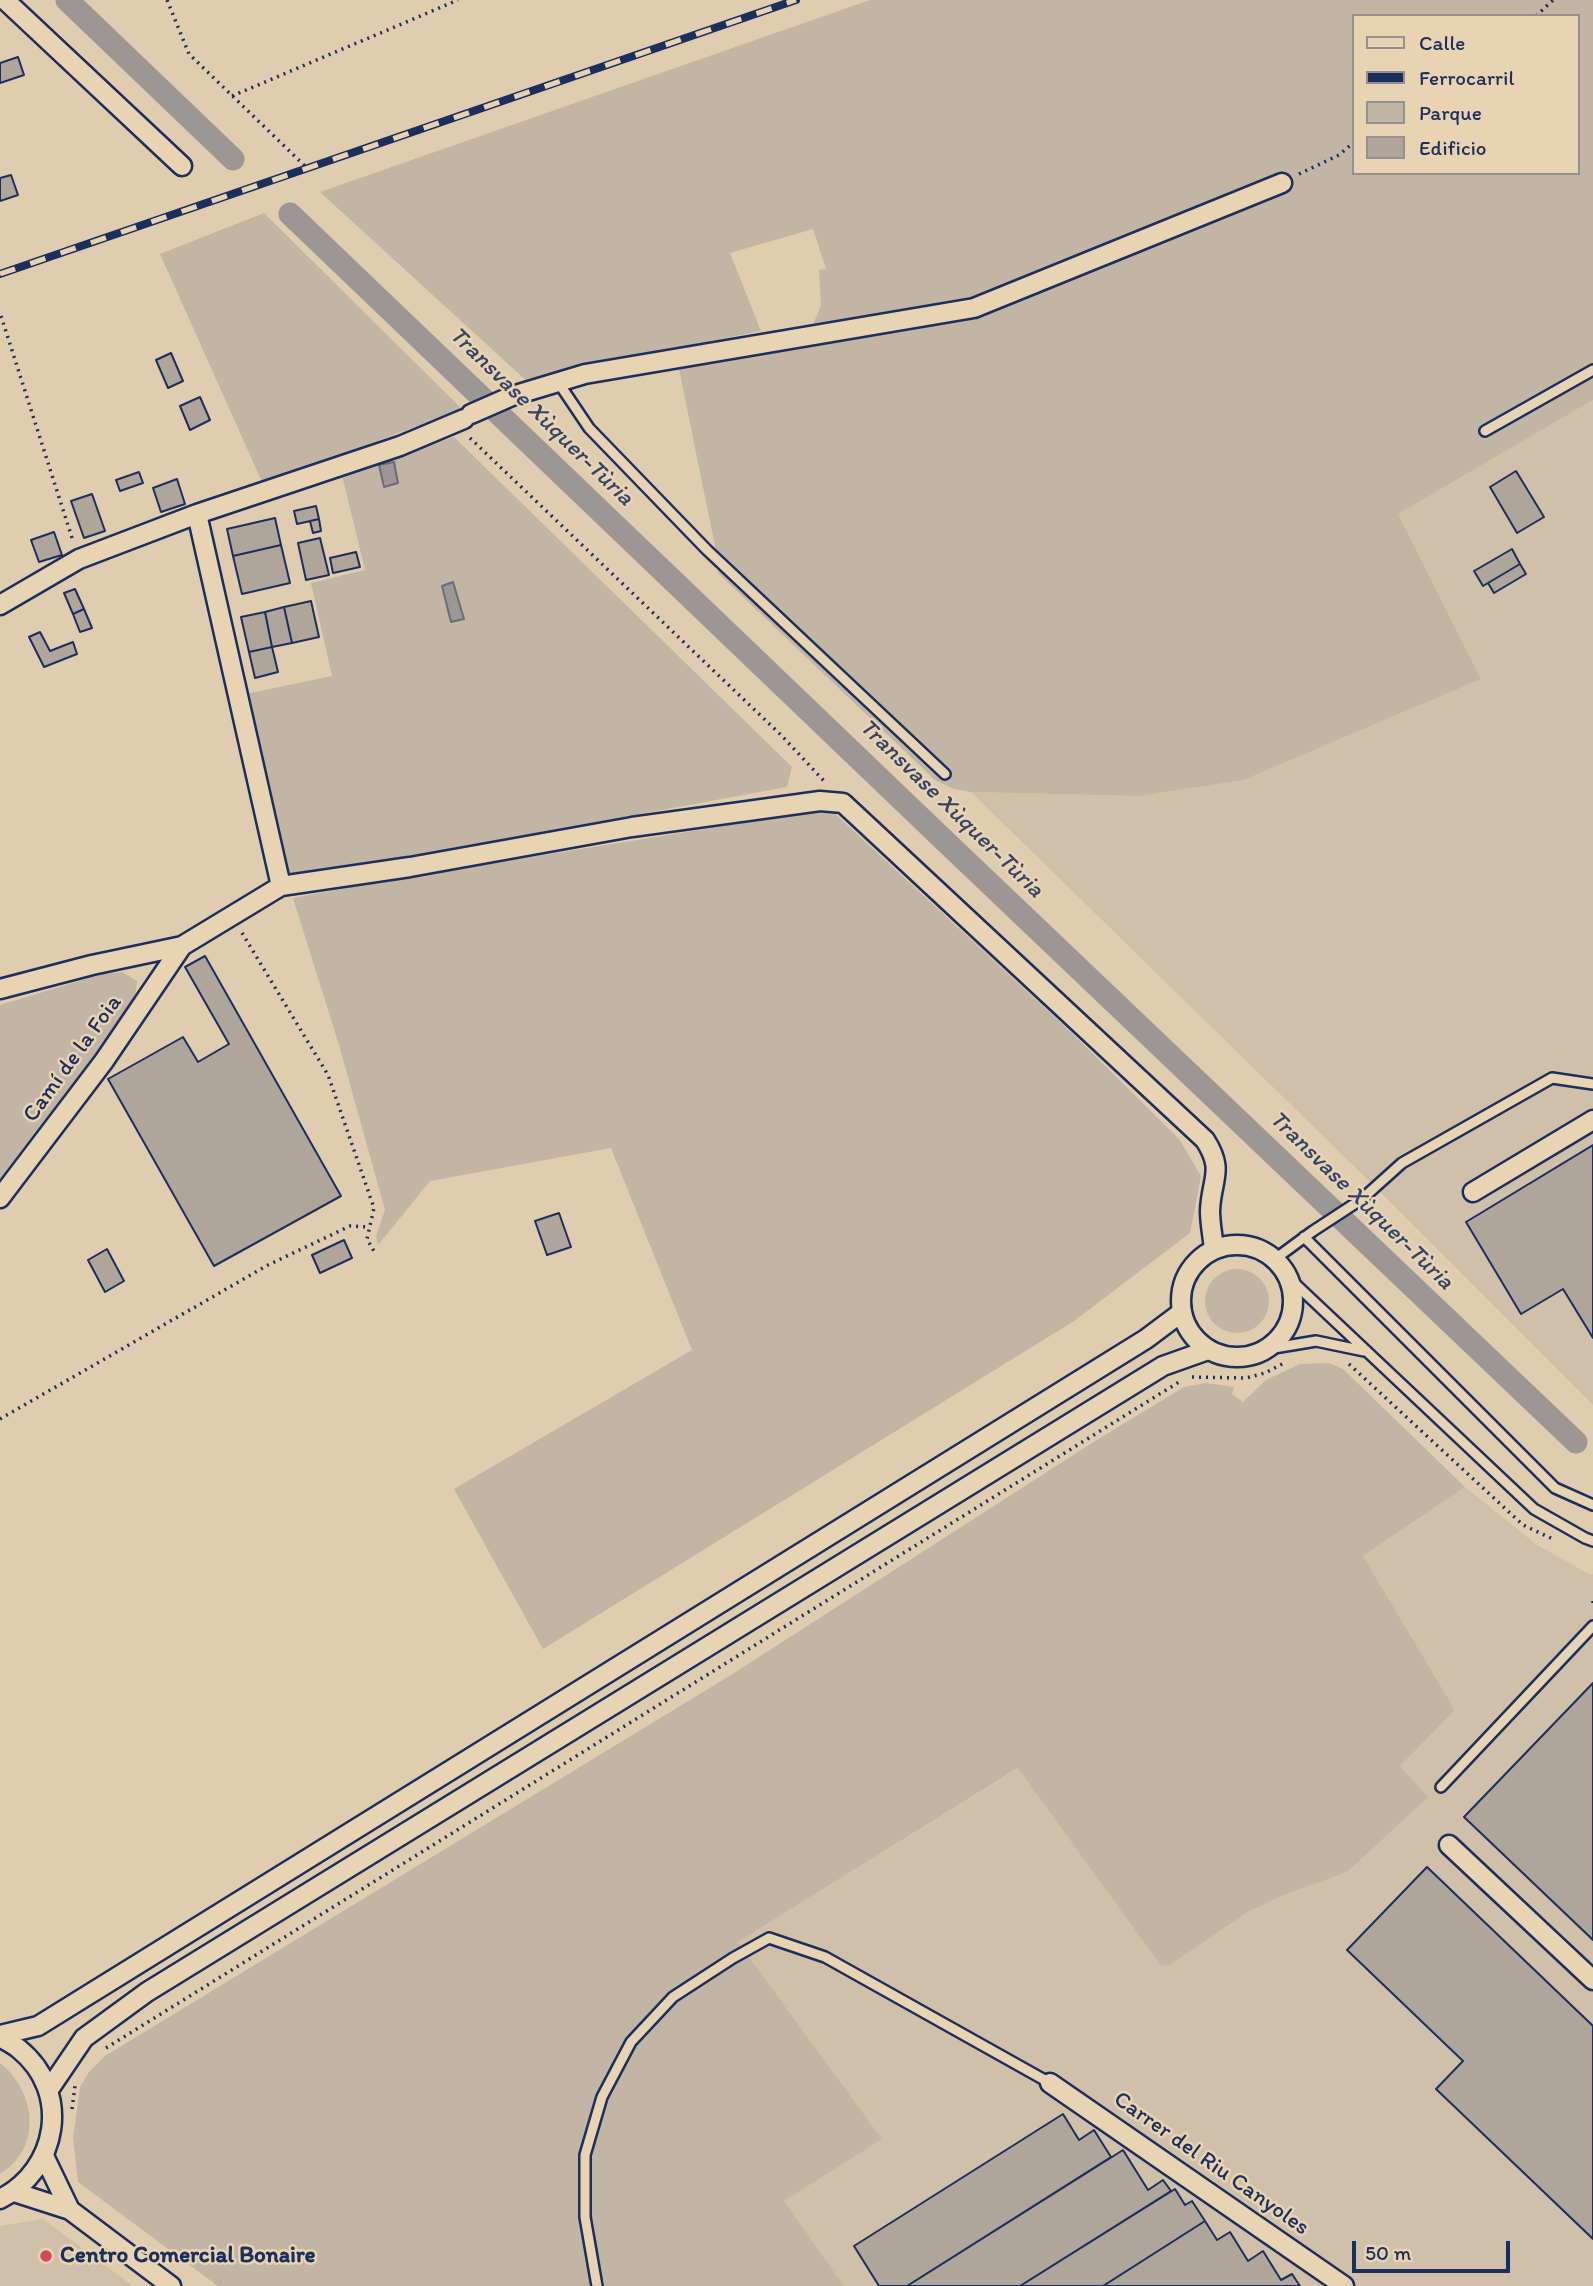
<!DOCTYPE html>
<meta charset="utf-8">
<style>
body{margin:0}
#map{position:relative;width:1593px;height:2286px;overflow:hidden;background:#e0ccaf;font-family:Itim,sans-serif}
canvas{display:block}
.legend{position:absolute;left:1352px;top:14px;width:228px;height:161px;box-sizing:border-box;background:#e8d3b2;border:2px solid #969190;margin:0;padding:9px 12px;list-style:none;font-size:21px;color:#1b2f5e}
.legend li{display:flex;align-items:center;gap:14px;height:35px}
.legend b{width:35px;border:2px solid #969190}
.scale{position:absolute;left:1352px;top:2241px;width:158px;height:32px;box-sizing:border-box;border:4px solid #1b2f5e;border-top:0;padding-left:9px;font-size:21px;line-height:24px;white-space:nowrap;color:#1b2f5e;-webkit-text-stroke:5px #e8d3b2;paint-order:stroke}
</style>
<div id="map">
<canvas width="1593" height="2286"></canvas>
<ul class="legend">
<li><b style="height:9px;background:#e8d3b2"></b>Calle</li>
<li><b style="height:9px;background:#1b2f5e"></b>Ferrocarril</li>
<li><b style="height:19px;background:#c2b5a3"></b>Parque</li>
<li><b style="height:19px;background:#afa59a"></b>Edificio</li>
</ul>
<div class="scale">50 m</div>
</div>
<script>
const context = document.querySelector('canvas').getContext('2d');
context.lineJoin = 'round';
function fillPath(path, color) { context.fillStyle = color; context.fill(path, 'evenodd'); }
function stroke(path, color, width, dash) { context.strokeStyle = color; context.lineWidth = width; context.lineCap = dash ? 'butt' : 'round'; context.setLineDash(dash || []); context.stroke(path); }
function drawText(font, color, halo, rows, align = 'center') {
  context.font = font + ' Itim,sans-serif'; context.lineWidth = 5; context.setLineDash([]); context.textBaseline = 'middle'; context.strokeStyle = halo; context.fillStyle = color; for (const [text, x, y, turn = 0] of rows) {
    context.save(); context.translate(x, y); context.rotate((+turn || 0) * Math.PI / 180); context.textAlign = isNaN(turn) ? turn : align; if (halo) context.strokeText(text, 0, 0); context.fillText(text, 0, 0); context.restore();
  }
}
fillPath(new Path2D(`
 M1593,400V1405L1363,1175L971,792L1138,796L1481,679L1398,514Z
 M1465,1487L1537,1545L1589,1574H1593V2286H844L783,2201L881,2138L738,1942L1019,1768L1161,1966L1170,1965L1248,1912L1286,1894L1400,1766L1455,1710L1363,1556Z
 M43,2219L133,2286H0V2226Z`), '#d1c0a9');
fillPath(new Path2D(`
 M870,0H1593V400L1398,514L1481,679L1243,780L1138,796L971,792L954,789L935,780L718,573L716,551L678,364L815,338L813,325L821,305L819,270L826,269L813,229L730,253L761,331L593,365L530,384L320,192ZM1353,16H1577V173H1353Z
 M264,213L462,409L263,484L160,254Z
 M454,437L792,767L787,787L290,878L246,694L332,676L311,583L365,570L342,475Z
 M830,809L1072,1033L1179,1139L1201,1176L1190,1233L1074,1321L543,1649L454,1489L692,1350L611,1148L430,1181L378,1245L376,1236L385,1210L339,1045L293,898L407,877Z
 M122,972L137,981L135,997L97,1054L0,1181V1005L102,974Z
 M1205 1301a32 32 0 1 1 64 0a32 32 0 1 1-64 0Z
 M1329,1363L1343,1369L1465,1487L1363,1556L1455,1710L1400,1766L1428,1797L1347,1872L1286,1894L1248,1912L1170,1965L1161,1966L1018,1768L738,1942L882,2139L784,2201L844,2286H218L78,2182L73,2138L80,2087L89,2072L105,2056L731,1675L1095,1441L1184,1387L1206,1383L1234,1387L1232,1394L1243,1402L1266,1380L1300,1364Z
 M0,2063C36,2092 43,2148 0,2174Z`), '#c2b5a3');
const water = new Path2D(`
 M394,462L398,483L384,487L379,465Z
 M453,582L464,619L451,622L442,586Z`);
fillPath(water, '#9c9694');
stroke(water, '#686d7e', 2);
stroke(new Path2D(`
 M67,0L233,159
 M290,214L946,842L1576,1442`), '#9c9694', 23);
const building = new Path2D(`
 M18,57L24,75L0,83V63Z
 M11,175L18,195L0,201V178Z
 M171,353L183,381L168,388L156,360Z
 M200,397L210,420L190,430L180,406Z
 M1516,471L1544,517L1517,533L1490,487Z
 M139,472L143,483L120,491L116,480Z
 M177,479L185,504L161,512L153,488Z
 M92,494L105,531L84,538L71,501Z
 M316,506L319,519L297,524L294,511Z
 M275,518L281,545L233,556L227,529Z
 M319,519L321,531L313,533L310,521Z
 M54,532L62,555L39,562L31,540Z
 M320,538L329,575L306,580L298,543Z
 M281,545L290,583L242,594L233,556Z
 M1512,549L1520,564L1483,586L1474,571Z
 M356,552L360,567L333,573L330,558Z
 M1520,564L1526,574L1494,593L1488,583Z
 M75,589L84,609L73,614L64,593Z
 M311,601L319,637L292,643L284,607Z
 M284,607L292,643L272,647L265,612Z
 M84,609L92,628L80,632L73,614Z
 M265,612L272,647L249,652L241,617Z
 M40,632L50,651L73,642L77,654L44,667L29,637Z
 M272,647L278,672L255,678L249,652Z
 M205,956L341,1196L214,1266L108,1079L183,1037L198,1062L229,1044L185,967Z
 M1593,1145V1338L1563,1289L1521,1314L1466,1222Z
 M559,1213L571,1247L547,1255L535,1221Z
 M344,1240L352,1258L320,1273L312,1255Z
 M107,1249L124,1281L105,1292L88,1260Z
 M1593,1683V1940L1464,1817Z
 M1427,1867L1593,2026V2239L1436,2089L1463,2061L1347,1950Z
 M1063,2114L1079,2140L1094,2130L1111,2157L907,2286H879L854,2246Z
 M1123,2150L1148,2190L1163,2180L1171,2191L1020,2286H907Z
 M1175,2189L1185,2205L1192,2201L1205,2221L1103,2286H1020Z
 M1205,2221L1217,2240L1230,2232L1248,2261L1263,2251L1281,2280L1292,2274L1300,2286H1103Z`);
fillPath(building, '#afa59a');
stroke(building, '#1b2f5e', 2);
const lane = new Path2D(`
 M558,382L589,428L707,550L945,774
 M1485,431L1593,370
 M1304,1237L1555,1488L1593,1505
 M1275,1259L1313,1231L1362,1199L1402,1163L1552,1078L1593,1084
 M1289,1278L1534,1509L1585,1538L1593,1541
 M1268,1349L1316,1341L1364,1351
 M1441,1787L1593,1626
 M597,2286L585,2217V2155L602,2097L631,2042L673,1997L733,1958L769,1938L825,1957L1050,2083`);
const street = new Path2D(`
 M5,0L182,166
 M471,414L512,396L585,374L974,308L1282,183
 M0,605L79,559L197,514
 M281,886L197,514L400,446L464,419
 M0,989L92,965L182,946L281,886L410,867L632,827L820,801L843,803L1205,1140C1225,1171 1211,1179 1210,1211C1210,1224 1213,1237 1214,1250
 M1473,1192L1593,1120
 M0,1198L104,1061L182,946
 M1181 1301a56 56 0 1 1 112 0a56 56 0 1 1-112 0Z
 M1449,1845L1593,1980
 M0,2035L38,2026L1146,1339L1182,1312
 M0,2037C6,2041 13,2044 19,2049C72,2092 58,2170 0,2199
 M1050,2083L1344,2286
 M48,2091L84,2038L147,1992L1163,1366L1208,1350
 M44,2156L70,2210
 M14,2192L70,2210L171,2286`);
stroke(lane, '#1b2f5e', 14);
stroke(street, '#1b2f5e', 23);
stroke(new Path2D(`
 M167,0L189,54L307,168
 M1536,16L1553,0
 M232,96L458,0
 M1299,174L1339,155L1353,143
 M1,316L73,541
 M470,438L782,736L824,781
 M242,933L328,1075L374,1208L367,1239L375,1253
 M1349,1364L1523,1525L1555,1540
 M1192,1377L1246,1378L1265,1373L1286,1362
 M0,1419L268,1265L350,1226L370,1227
 M1593,1601V1603
 M106,2048L1179,1382
 M72,2109L75,2086`), '#1b2f5e', 3.5, [2, 5]);
stroke(lane, '#e8d3b2', 9);
stroke(street, '#e8d3b2', 18);
const rail = new Path2D(`
 M0,274L796,0`);
stroke(rail, '#1b2f5e', 8);
stroke(rail, '#e8d3b2', 5, [16]);
for (const [x, y, r, color] of [
 [46,2256,7,"#d1495b"]
]) { const dot = new Path2D(); dot.arc(x, y, r, 0, 2 * Math.PI); context.fillStyle = color; context.fill(dot); stroke(dot, '#e8d3b2', 2.5); }
drawText('23px', '#1b2f5e', '#e8d3b2', [
 ["Camí de la Foia",73,1059,-54],
 ["Carrer del Riu Canyoles",1211,2164,35]
]);
drawText('bold 23px', '#1b2f5e', '#e8d3b2', [
 ["Centro Comercial Bonaire",60,2256]
], 'left');
drawText('italic 24px', '#354469', '#e8d3b2', [
 ["Transvase Xùquer-Tùria",541,417,44],
 ["Transvase Xùquer-Tùria",951,809,44],
 ["Transvase Xùquer-Tùria",1361,1201,44]
]);
</script>
